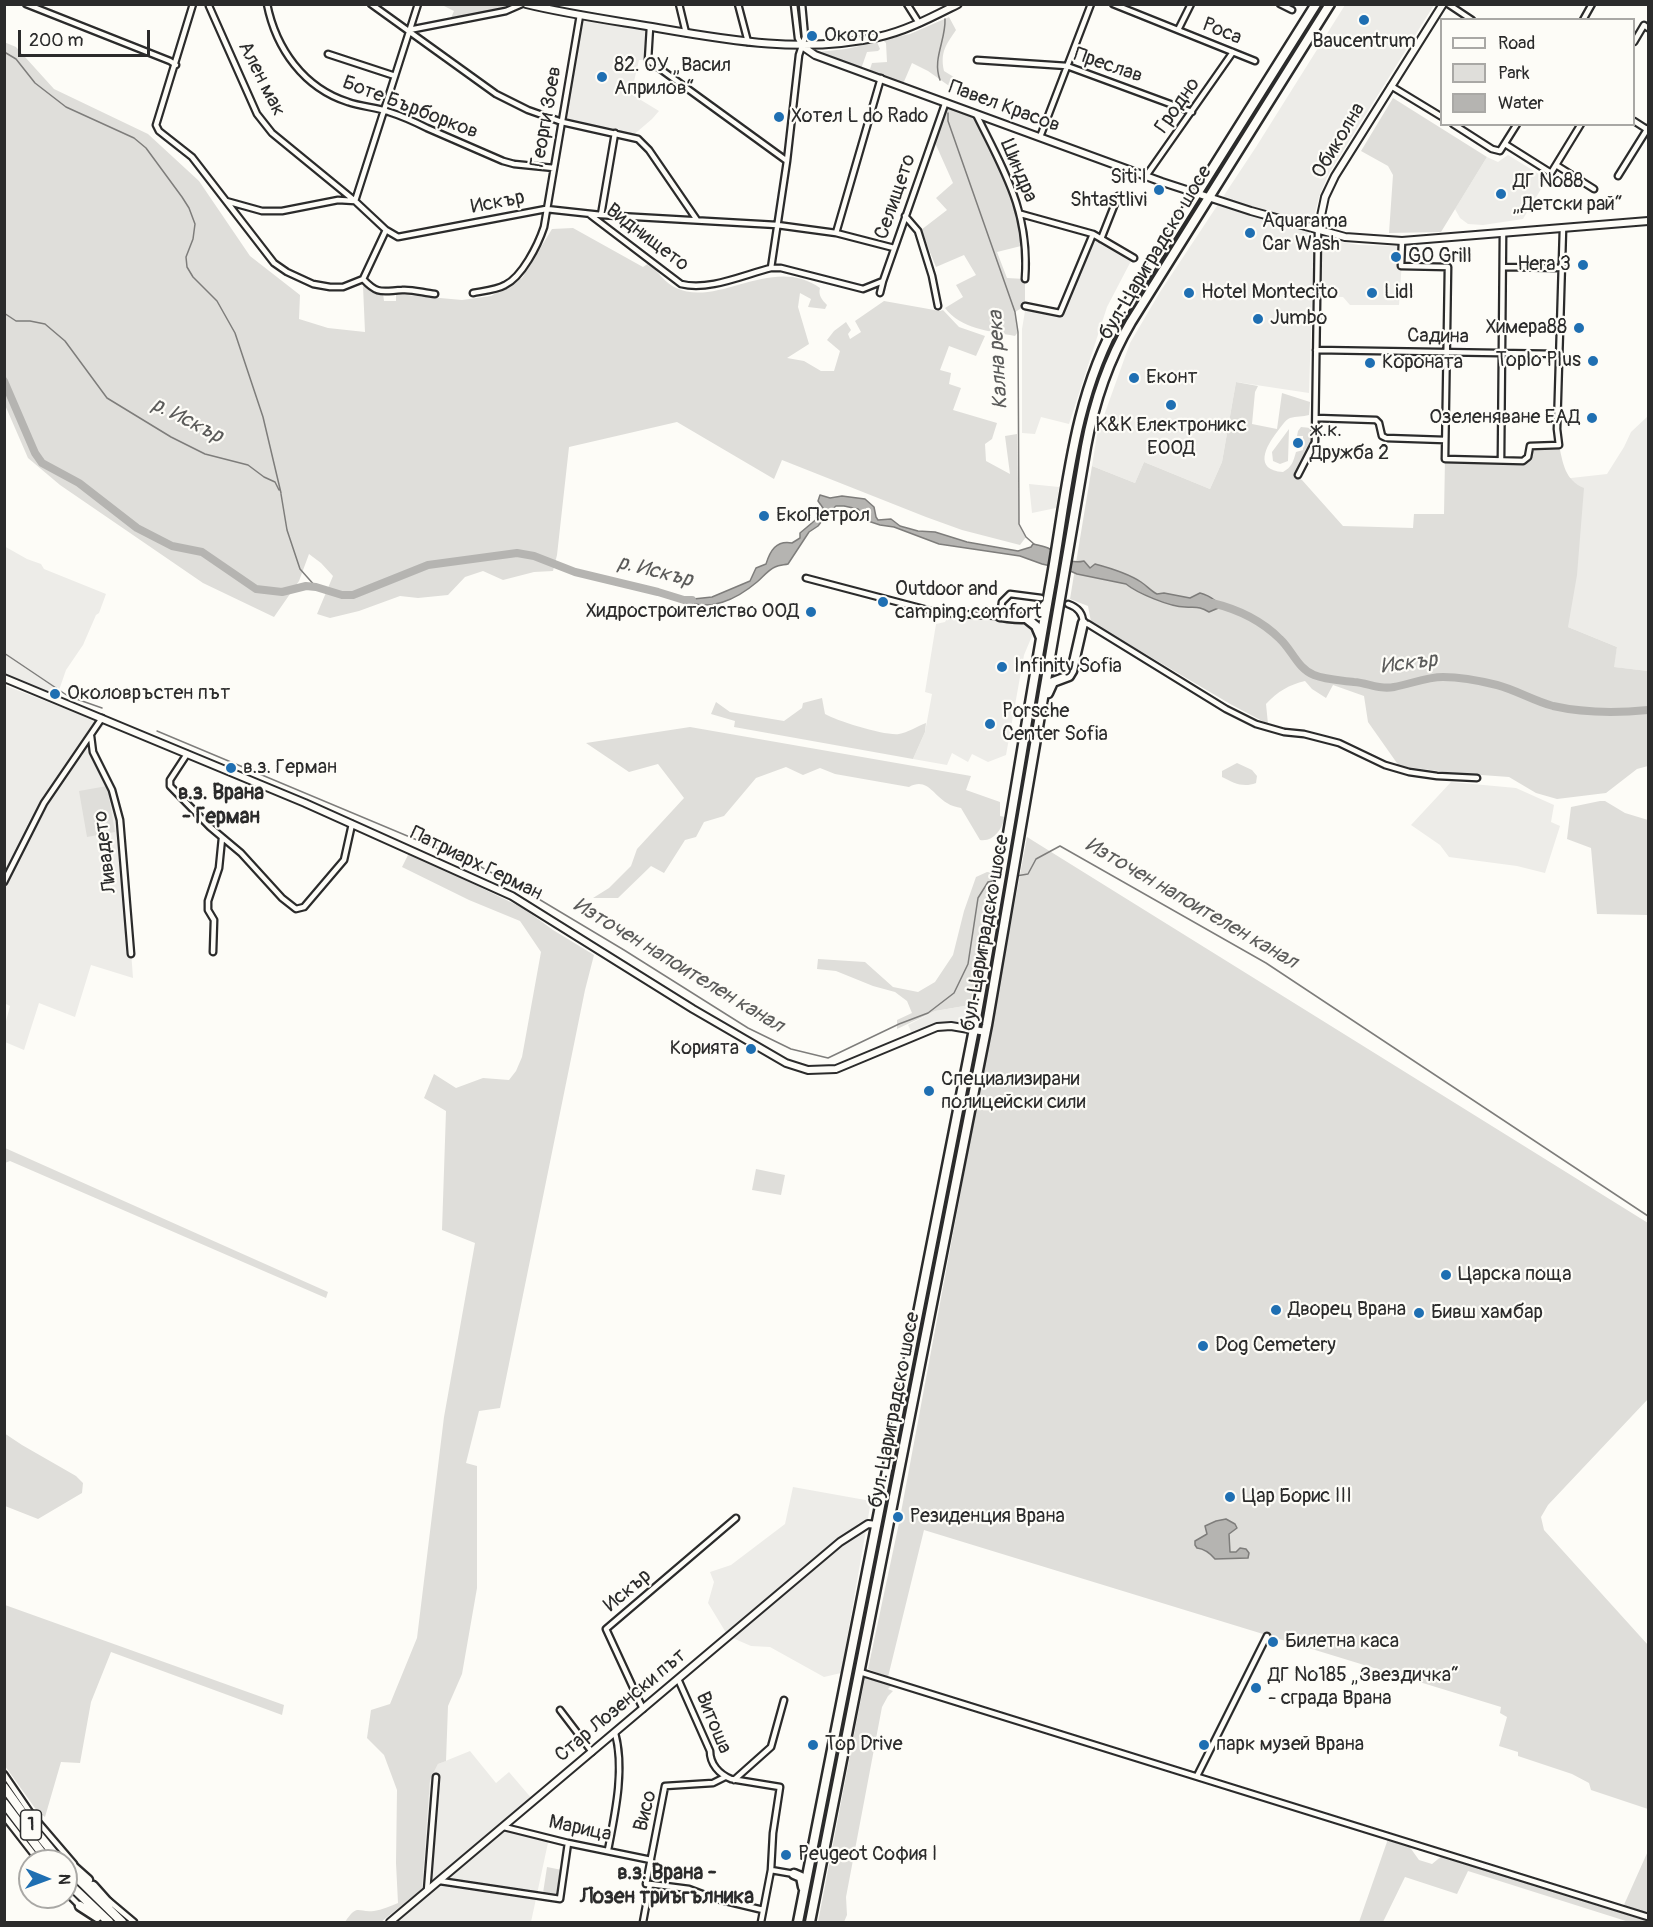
<!DOCTYPE html>
<meta charset="utf-8">
<style>
body{margin:0}
#map{position:relative;width:1653px;height:1927px;overflow:hidden;background:#fdfcf7;font-family:Pangolin,sans-serif}
canvas{display:block}
.frame{position:absolute;inset:0;border:6px solid #2b2b2b;pointer-events:none}
.legend{position:absolute;left:1440px;top:18px;width:195px;height:108px;box-sizing:border-box;background:#fdfcf7;border:2px solid #a9a8a5;margin:0;padding:8px 10px;list-style:none;font-size:18px;color:#2b2b2b}
.legend li{display:flex;align-items:center;gap:12px;height:30px}
.legend b{width:30px;border:2px solid #a9a8a5}
.north{position:absolute;left:18px;top:1849px;width:60px;height:60px;box-sizing:border-box;background:#fdfcf7;border:2px solid #a9a8a5;border-radius:50%;rotate:91deg;font-size:16px;font-weight:700;line-height:24px;text-align:center;color:#2b2b2b}
.north::after{content:'';display:block;margin:auto;width:21px;height:27px;background:#1f6fb2;clip-path:polygon(50% 0,100% 100%,50% 72%,0 100%)}
.scale{position:absolute;left:18px;top:30px;width:132px;height:27px;box-sizing:border-box;border:3px solid #2b2b2b;border-top:0;padding-left:8px;font-size:18px;line-height:21px;white-space:nowrap;color:#2b2b2b;-webkit-text-stroke:4px #fdfcf7;paint-order:stroke}
</style>
<div id="map">
<canvas width="1653" height="1927"></canvas>
<div class="frame"></div>
<ul class="legend">
<li><b style="height:8px;background:#fdfcf7"></b>Road</li>
<li><b style="height:16px;background:#dfdeda"></b>Park</li>
<li><b style="height:16px;background:#b5b4b1"></b>Water</li>
</ul>
<div class="north">N</div>
<div class="scale">200 m</div>
</div>
<script>
const context = document.querySelector('canvas').getContext('2d');
context.lineJoin = 'round';
function fillPath(path, color) { context.fillStyle = color; context.fill(path, 'evenodd'); }
function stroke(path, color, width, dash) { context.strokeStyle = color; context.lineWidth = width; context.lineCap = dash ? 'butt' : 'round'; context.setLineDash(dash || []); context.stroke(path); }
function drawText(font, color, halo, rows, align = 'center') {
  context.font = font + ' Pangolin,sans-serif'; context.lineWidth = 4.5; context.setLineDash([]); context.textBaseline = 'middle'; context.strokeStyle = halo; context.fillStyle = color; for (const [text, x, y, turn = 0] of rows) {
    context.save(); context.translate(x, y); context.rotate((+turn || 0) * Math.PI / 180); context.textAlign = isNaN(turn) ? turn : align; if (halo) context.strokeText(text, 0, 0); context.fillText(text, 0, 0); context.restore();
  }
}
fillPath(new Path2D(`
 M1345,5H1434L1328,175L1319,197L1313,221L1312,237L1359,245L1403,246L1399,305H1350L1343,297L1312,296L1309,393L1236,382L1222,462L1210,489L1144,462L1135,483L1092,466L1097,435L1130,343L1160,292L1256,147Z
 M580,15L650,27L648,60H639L631,94L659,111L652,119L631,137L562,122Z
 M1508,155L1547,179L1523,219L1483,225L1468,224L1460,218L1455,209L1487,157L1498,162Z
 M1094,239L1131,261L1107,307L1069,424L1041,417L1035,434L1022,433V329L1025,311L1029,309L1063,315Z
 M1648,416V671L1613,667L1617,647L1568,627L1562,479L1607,474L1624,447L1631,432Z
 M1029,484L1059,487L1056,508L1032,513Z
 M4,546L27,559L41,564L44,569L106,594L99,613L96,615L83,645L66,670L57,696L5,675Z
 M948,617L995,618L1028,624L1032,630V636L1024,655L1006,755L988,762L972,754L968,762L952,753L947,765L913,759L925,732L932,694L925,692L936,624L945,622Z
 M4,685L105,724L93,738L121,814L133,978L91,965L75,1017L39,1003L24,1050L5,1042V1025L10,1006L4,1003Z
 M1451,782L1516,788L1554,805L1551,822L1560,826L1545,873L1517,866L1449,857L1440,845L1411,825Z
 M970,1005L967,1023L933,1024L912,1033L908,1025L935,1011Z
 M793,1487L871,1501L841,1673L824,1677L770,1647L751,1646L728,1636L708,1603L714,1582L710,1572L731,1565L785,1524Z
 M470,1751L496,1783L509,1772L533,1800L422,1889L430,1780L438,1764Z
 M507,1828L549,1838L531,1922H395Z`), '#edece8');
fillPath(new Path2D(`
 M442,5H509L504,8L450,20L454,11Z
 M1321,5H1326L1212,185L1210,183Z
 M949,17L956,30C946,45 940,52 944,71L957,79L952,88L928,71L912,63L903,84L869,72L872,63L887,62L886,43L883,40L910,34Z
 M4,42L16,47L54,89L148,134L199,181L250,256L300,295L299,319L328,328L365,332L363,286L383,293L384,301H396V294L462,300L491,296L522,278L552,229L573,228L643,267L649,263C657,271 666,284 676,288C718,308 773,254 820,288C818,295 822,300 827,305L825,309L808,307L811,299L800,293L798,307L809,344L787,358L804,361L821,371H834L840,351L827,340L834,331L846,322L851,330L848,334L850,339L861,332L855,321L884,301L940,311L943,310L959,327L985,336L976,356L949,346L940,370L951,373L949,384L961,388L953,410L997,423L992,439L985,444L986,461L1010,474L1005,436L1017,434L1019,524L1026,537L1020,545L962,530L926,517L782,460L774,479L677,422L569,447L557,555L553,571L534,572L503,580L483,571L465,577L448,595L418,598L400,596L359,611L330,618L317,614L333,576L321,563L309,554L299,581L274,617L203,583L60,485L28,458L5,405Z
 M877,42L880,49L878,51L867,52L861,69L818,52L846,49Z
 M1393,98L1487,157L1441,232L1389,233L1393,175L1388,166L1361,151Z
 M945,104L976,114L1012,186L1025,245L997,252L1007,278L1025,279V306L1015,312L1018,332L1015,336C989,331 961,329 945,308L963,297L956,285L976,275L964,255L936,267L921,230L947,210L936,198L953,183L932,136Z
 M1197,202L1198,203L1113,347L1097,383L1090,406L1074,487H1071L1086,406L1109,346Z
 M1236,382L1258,386L1255,392L1252,424L1277,429L1282,393L1310,402L1309,415C1303,417 1296,416 1290,418C1285,420 1281,427 1277,432C1266,446 1253,470 1283,472C1292,467 1293,462 1296,452L1303,450V436H1297L1298,431L1301,427L1311,428C1313,446 1304,461 1294,475L1302,480L1343,526L1413,528L1414,514H1444L1445,459L1523,461L1528,457V448L1559,445C1563,464 1565,480 1584,488L1577,575L1568,627L1617,647L1614,667L1648,671V766L1637,769L1606,793L1557,799L1536,793L1509,777L1454,773L1399,766L1368,722L1364,696L1333,685L1326,698L1312,689L1305,681C1289,685 1278,691 1266,704L1268,724L1232,705L1091,622L1088,606L1070,599L1092,466L1135,483L1144,462L1210,489L1222,462Z
 M1289,429L1288,461L1280,464L1273,461L1272,452Z
 M1047,632H1050L984,1023L993,951Z
 M822,698L825,714C837,721 885,736 899,734C907,733 918,726 926,723L925,732L913,759L734,727L735,721L711,714L716,702L730,712L784,721L802,708L803,703Z
 M690,727L971,776L966,790L1000,802V816L1005,817C1002,829 994,842 980,840L961,808C957,807 951,806 947,803C933,795 927,777 909,787L835,774L820,768L803,775L786,767L756,778L724,816L704,822L696,837L685,840L664,873L651,866L618,898H593L609,888L631,866L637,849L684,798L658,764L629,772L586,743Z
 M1237,763L1252,770L1257,776L1256,783C1243,788 1234,783 1222,777V771Z
 M107,786L115,832L87,837L79,791Z
 M1600,801H1605L1625,813L1648,820V915L1597,914L1591,848L1567,839L1571,807Z
 M1027,837L1648,1223V1399L1548,1505L1541,1517L1544,1530L1648,1645V1809L1591,1790L1589,1783L1572,1774L1518,1756V1752L1499,1746L1507,1717L1500,1713L1501,1707L924,1530L888,1677L868,1669L899,1523Z
 M409,853L523,908L553,930L594,955L585,990L500,1408L479,1411L466,1463L477,1466V1588L462,1674L448,1706L446,1761L438,1764L430,1780L422,1889L381,1922H345C358,1903 357,1913 374,1911C382,1910 390,1906 398,1903L396,1863L397,1790L384,1755L367,1738L371,1710L390,1704L417,1638L444,1417L475,1243L442,1230L446,1111L424,1098L434,1074L456,1088L483,1078L509,1080L516,1071L522,1057L541,952L520,921L469,900L402,867Z
 M987,872L994,873L970,1005L935,1011L897,1029V1020L912,1013L907,1001L895,992L873,986L836,971L817,969L818,959L865,962L893,987L918,992L935,982L953,955L964,911L976,877Z
 M975,1052L965,1124L885,1522L882,1517Z
 M5,1148L328,1292L326,1298L10,1161L5,1163Z
 M756,1169L785,1175L781,1195L752,1190Z
 M4,1433L22,1445L76,1476L83,1483L82,1493L38,1519L5,1506Z
 M882,1519L884,1526L808,1910L805,1909Z
 M5,1605L284,1705L282,1715L111,1652L91,1702L80,1763L61,1762L45,1817L37,1811L5,1766Z
 M869,1677L892,1685L888,1689L893,1691L888,1696L882,1707L846,1897L847,1915L844,1922H818L864,1683L865,1678Z
 M1388,1839L1409,1846L1419,1860L1432,1864L1443,1855L1648,1920V1922H1629L1468,1871L1457,1894L1405,1877L1383,1922H1359Z
 M1648,1851V1915L1623,1907Z
 M547,1867L562,1870L557,1896L543,1893Z`), '#dfdeda');
const water = new Path2D(`
 M820,495L830,498L842,496L865,499L874,507L876,517L878,520L891,519L900,526L918,531L935,532L967,542L1018,551L1031,547L1033,544C1038,545 1043,546 1048,548C1060,554 1068,565 1084,561L1090,568L1095,564C1110,568 1129,574 1141,582C1147,586 1151,591 1157,594L1164,593L1190,598L1200,593C1212,596 1213,600 1223,606L1209,612C1199,606 1196,608 1185,607C1170,607 1137,593 1126,584L1077,574L1068,570L1042,564L1020,556L939,544L894,527L880,525L868,521L858,509L844,506H836L828,513L818,526L809,532L788,564C784,565 779,565 775,567C768,570 762,578 757,582C737,599 709,613 684,600L712,597L750,581L756,568L766,564C770,551 776,540 792,543L800,538V533L819,517L823,508L818,501Z
 M1226,1519L1235,1524L1237,1528L1229,1534L1230,1552H1236L1240,1548L1246,1549L1249,1553L1248,1558L1215,1559C1210,1553 1205,1549 1197,1548L1195,1545V1541L1207,1534L1205,1526L1216,1521Z`);
fillPath(water, '#b5b4b1');
stroke(water, '#7e7d7b', 1.5);
stroke(new Path2D(`
 M6,53L16,59L35,83L66,107L134,138L146,148L182,197L189,208L195,224L193,239L186,257L187,267L193,277L217,301L235,333L263,417L281,493
 M940,80C932,59 946,40 945,19
 M948,113V121L1015,312L1018,332L1019,524L1026,537L1034,544
 M4,313L16,321H30L45,324L65,341L107,398L171,437L205,454L248,465L264,477L275,482L279,490
 M281,494L287,530L300,569L316,587
 M4,653L68,696L102,708
 M157,731L479,866L522,889L624,950L748,1028L791,1049L828,1058L899,1024L928,1013L954,993L968,964L978,898L988,882L997,880
 M1016,876L1028,874L1036,859L1060,846L1266,963L1648,1216`), '#7e7d7b', 1.5);
stroke(new Path2D(`
 M4,381L35,453L42,463L79,483L137,528L172,546L202,552L256,589L282,592L306,586L316,587L342,595H353L428,565L517,553L534,556L575,572L658,592L684,600H692
 M1212,603C1237,609 1261,620 1280,639C1292,650 1298,669 1314,675C1327,680 1340,680 1354,682C1368,683 1380,690 1394,687C1411,684 1426,677 1443,677C1461,677 1481,681 1497,685C1516,690 1534,701 1553,706C1584,713 1617,713 1648,710`), '#b5b4b1', 8);
const street = new Path2D(`
 M26,4L170,61L176,65
 M193,4L156,125L159,131L192,157L226,201L262,211H282L338,200L355,201L386,230L398,237L546,209L601,215L777,225L836,233L894,248
 M267,4C276,49 304,88 348,102C362,107 376,107 389,112C402,116 415,122 427,128C452,139 478,150 503,161L514,164L554,168
 M371,4L496,94L528,110L562,122L638,139L649,150L697,220
 M679,4L686,33
 M738,4L748,42
 M794,4L798,38L802,46
 M907,4L919,23
 M1113,4L1255,61
 M1280,4L1292,10
 M1448,4L1472,20
 M209,6L257,114L272,133L355,201L418,4
 M1583,20L1592,4
 M650,27L648,60L787,161
 M409,30L506,11L522,4
 M1178,30L1191,4
 M1634,42L1644,25L1648,28
 M328,54L395,76
 M977,60L1067,66L1192,112
 M1391,86L1442,117
 M976,114C1004,171 1030,212 1025,279
 M1634,121L1648,130
 M1453,124L1492,149L1500,151L1517,124
 M1040,137L1091,4
 M1505,144L1551,173L1581,124
 M1556,165L1594,189
 M1146,176L1233,52
 M1618,176L1648,128
 M226,201L274,263L287,272L313,284L330,287H343L363,279L386,230
 M589,214L681,284C709,291 743,275 771,268H781L863,289L883,281L945,104
 M1021,214L1093,234L1134,258
 M601,215L615,133
 M905,216L918,231L932,276L938,306
 M836,233L881,78
 M1101,239L1118,196
 M1402,241L1401,266L1448,267L1445,459L1523,461L1528,457L1530,446L1559,445L1557,429L1563,228
 M1503,267L1562,268
 M771,268L787,161L799,55L805,37L802,4
 M363,279C378,295 382,291 402,290C412,289 424,293 435,294
 M473,293C483,291 496,290 505,285C522,277 538,245 544,227L580,15
 M880,293L883,281
 M1025,306L1060,313L1093,234
 M1316,350L1559,354
 M1316,418L1376,420L1379,423L1382,436L1386,438L1445,440
 M1501,460L1503,233
 M1298,475L1315,442L1318,230
 M806,578L939,613L1000,616L1002,602L1010,594L1041,598
 M1068,604C1077,607 1083,613 1083,623L1088,624L1226,709L1256,724L1284,732L1304,734L1339,743L1385,765L1409,772L1437,776L1477,778
 M91,736L93,752L112,790L120,820L131,954
 M187,754L170,780V786L210,827L241,853L282,898L296,909L304,907L344,860L352,824
 M4,882L44,803L102,718
 M213,952L214,920L208,910V901L219,868L222,838
 M860,1672L1648,1917
 M678,1679L710,1751C710,1764 719,1774 731,1779L780,1787L773,1833L771,1870L761,1922
 M643,1709L606,1629L736,1518
 M560,1710L592,1752
 M4,1774L32,1815L74,1864
 M1197,1776L1267,1636
 M734,1780L771,1747L784,1700
 M4,1816L39,1861
 M504,1827L568,1843L651,1860
 M608,1850C615,1814 625,1769 615,1733
 M771,1870L794,1874
 M440,1881L560,1899L568,1843
 M650,1884H646L665,1786L713,1783L725,1777
 M650,1884L689,1889L713,1898L763,1910
 M427,1891L436,1777
 M67,1893L80,1906
 M109,1901L134,1922
 M643,1922L650,1884`);
const secondary = new Path2D(`
 M526,4C567,14 610,20 652,27C727,40 802,54 878,37C906,31 932,17 958,4
 M802,46L815,55L1162,182L1251,211L1345,237L1402,241L1648,221
 M1318,230L1325,197L1335,176L1443,4
 M4,678L305,803L512,896L693,1009L786,1063L808,1070L836,1069L937,1027L951,1026L986,1032
 M390,1922L840,1542L868,1524L877,1525`);
const highway = new Path2D(`
 M1000,616C1019,618 1032,623 1045,605
 M1026,618L1036,626L1041,638
 M1048,693L1053,682L1069,676L1072,671L1083,623
 M4,1787L38,1834L60,1861
 M4,1803L48,1861
 M70,1864L88,1880
 M66,1867L122,1922
 M794,1874L801,1877L803,1887
 M66,1881L109,1922
 M93,1886L109,1904
 M66,1891L68,1893
 M80,1906L97,1917
 M798,1922L974,1029C1001,882 1024,734 1050,587C1067,494 1072,399 1120,316L1316,4
 M810,1922L987,1025L1086,447C1094,403 1108,361 1131,322L1330,4`);
stroke(street, '#2b2b2b', 9);
stroke(secondary, '#2b2b2b', 10);
stroke(highway, '#2b2b2b', 13);
stroke(street, '#fdfcf7', 4.5);
stroke(secondary, '#fdfcf7', 6);
stroke(highway, '#fdfcf7', 8);
for (const [x, y, r, color] of [
 [1364,20,6,"#1f6fb2"],
 [812,36,6,"#1f6fb2"],
 [602,77,6,"#1f6fb2"],
 [779,117,6,"#1f6fb2"],
 [1159,190,6,"#1f6fb2"],
 [1501,194,6,"#1f6fb2"],
 [1250,233,6,"#1f6fb2"],
 [1396,257,6,"#1f6fb2"],
 [1583,265,6,"#1f6fb2"],
 [1189,293,6,"#1f6fb2"],
 [1372,293,6,"#1f6fb2"],
 [1258,319,6,"#1f6fb2"],
 [1579,328,6,"#1f6fb2"],
 [1593,361,6,"#1f6fb2"],
 [1370,363,6,"#1f6fb2"],
 [1134,378,6,"#1f6fb2"],
 [1171,405,6,"#1f6fb2"],
 [1592,418,6,"#1f6fb2"],
 [1298,443,6,"#1f6fb2"],
 [764,516,6,"#1f6fb2"],
 [883,602,6,"#1f6fb2"],
 [811,612,6,"#1f6fb2"],
 [1002,667,6,"#1f6fb2"],
 [55,694,6,"#1f6fb2"],
 [990,724,6,"#1f6fb2"],
 [231,768,6,"#1f6fb2"],
 [751,1049,6,"#1f6fb2"],
 [929,1091,6,"#1f6fb2"],
 [1446,1275,6,"#1f6fb2"],
 [1276,1310,6,"#1f6fb2"],
 [1419,1313,6,"#1f6fb2"],
 [1203,1346,6,"#1f6fb2"],
 [1230,1497,6,"#1f6fb2"],
 [898,1517,6,"#1f6fb2"],
 [1273,1642,6,"#1f6fb2"],
 [1256,1688,6,"#1f6fb2"],
 [813,1745,6,"#1f6fb2"],
 [1204,1745,6,"#1f6fb2"],
 [786,1855,6,"#1f6fb2"]
]) { const dot = new Path2D(); dot.arc(x, y, r, 0, 2 * Math.PI); context.fillStyle = color; context.fill(dot); stroke(dot, '#fdfcf7', 2); }
for (const [x, y, w] of [
 [31,1825,21]
]) { const box = new Path2D(); box.roundRect(x - w / 2, y - 15, w, 30, 4.5); context.fillStyle = '#fdfcf7'; context.fill(box); stroke(box, '#2b2b2b', 1.5); }
drawText('bold 18px', '#2b2b2b', null, [
 ["1",31,1825]
]);
drawText('20px', '#2b2b2b', '#fdfcf7', [
 ["Роса",1222,32,22],
 ["Преслав",1108,66,19],
 ["Ален мак",261,79,63],
 ["Гродно",1178,106,-55],
 ["Павел Красов",1004,107,20],
 ["Боте Бърборков",410,108,21],
 ["Георги Зоев",547,117,-80],
 ["Обиколна",1339,141,-59],
 ["Шиндра",1018,171,67],
 ["Селището",896,197,-71],
 ["Искър",498,203,-11],
 ["Виднището",647,238,37],
 ["бул. Цариградско шосе",1156,253,-59],
 ["Садина",1438,337,1],
 ["Ливадето",106,852,-97],
 ["Патриарх Герман",476,864,26],
 ["бул. Цариградско шосе",986,933,-80],
 ["бул. Цариградско шосе",895,1410,-79],
 ["Искър",628,1591,-40],
 ["Стар Лозенски път",621,1706,-40],
 ["Витоша",713,1723,68],
 ["Висо",646,1811,-76],
 ["Марица",580,1829,12]
]);
drawText('20px', '#2b2b2b', '#fdfcf7', [
 ["Окото",824,36],
 ["Baucentrum",1364,42,"center"],
 ["82. ОУ „Васил",614,66],
 ["Априлов“",614,89],
 ["Хотел L do Rado",791,117],
 ["Siti I",1147,178,"right"],
 ["Shtastlivi",1147,201,"right"],
 ["ДГ №88",1513,182],
 ["„Детски рай“",1513,205],
 ["Aquarama",1262,222],
 ["Car Wash",1262,245],
 ["GO Grill",1408,257],
 ["Hera 3",1571,265,"right"],
 ["Hotel Montecito",1201,293],
 ["Lidl",1384,293],
 ["Jumbo",1270,319],
 ["Химера88",1567,328,"right"],
 ["Toplo Plus",1581,361,"right"],
 ["Короната",1382,363],
 ["Еконт",1146,378],
 ["Озеленяване ЕАД",1580,418,"right"],
 ["K&K Електроникс",1171,426,"center"],
 ["ЕООД",1171,449,"center"],
 ["ж.к.",1310,431],
 ["Дружба 2",1310,454],
 ["ЕкоПетрол",776,516],
 ["Outdoor and",895,590],
 ["camping comfort",895,613],
 ["Хидростроителство ООД",799,612,"right"],
 ["Infinity Sofia",1014,667],
 ["Околовръстен път",67,694],
 ["Porsche",1002,712],
 ["Center Sofia",1002,735],
 ["в.з. Герман",243,768],
 ["Корията",739,1049,"right"],
 ["Специализирани",941,1080],
 ["полицейски сили",941,1103],
 ["Царска поща",1458,1275],
 ["Дворец Врана",1288,1310],
 ["Бивш хамбар",1431,1313],
 ["Dog Cemetery",1215,1346],
 ["Цар Борис III",1242,1497],
 ["Резиденция Врана",910,1517],
 ["Билетна каса",1285,1642],
 ["ДГ №185 „Звездичка“",1268,1676],
 ["- сграда Врана",1268,1699],
 ["Top Drive",825,1745],
 ["парк музей Врана",1216,1745],
 ["Peugeot София I",798,1855]
], 'left');
drawText('italic 21px', '#5b5b5a', '#fdfcf7', [
 ["Кална река",999,360,-93],
 ["р. Искър",187,421,27],
 ["р. Искър",655,572,14],
 ["Искър",1409,664,-7],
 ["Източен напоителен канал",1191,904,30],
 ["Източен напоителен канал",678,966,31]
]);
drawText('bold 21px', '#2b2b2b', '#fdfcf7', [
 ["в.з. Врана",221,794],
 ["- Герман",221,818],
 ["в.з. Врана -",667,1874],
 ["Лозен триъгълника",667,1898]
]);
</script>
